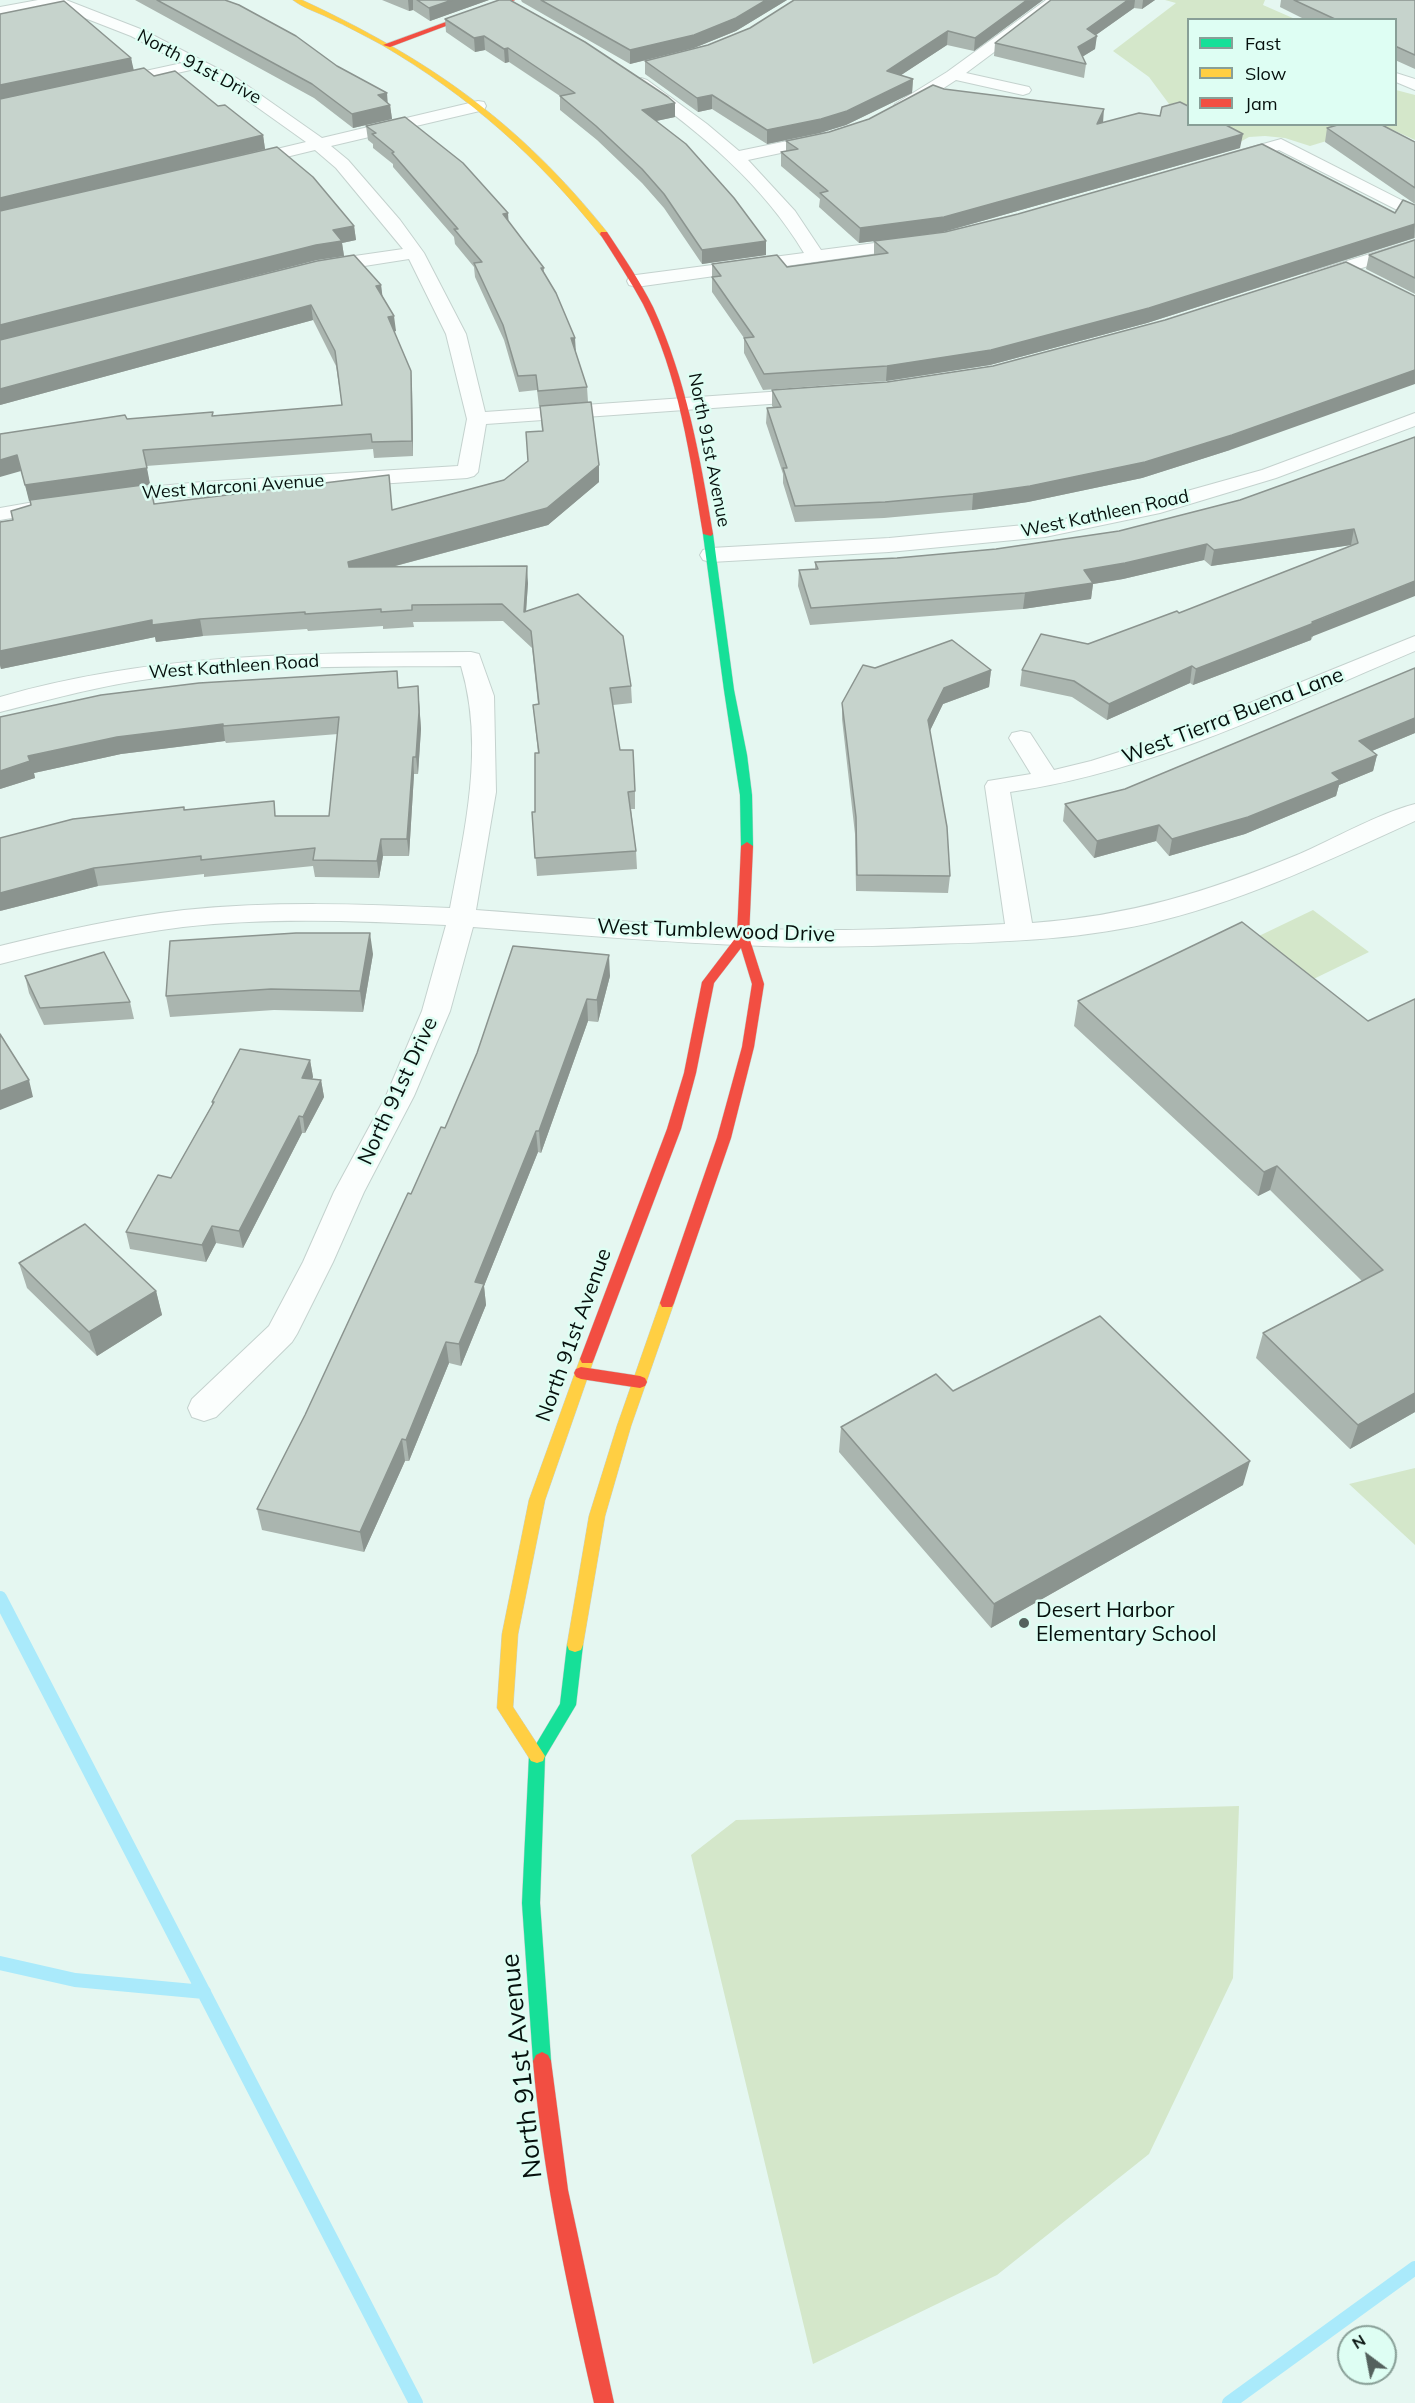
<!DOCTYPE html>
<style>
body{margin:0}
#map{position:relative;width:1415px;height:2403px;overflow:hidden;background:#e5f7f1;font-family:Mulish,sans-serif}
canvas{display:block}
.legend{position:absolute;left:1187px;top:18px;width:210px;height:108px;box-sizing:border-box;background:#defef3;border:2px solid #889f97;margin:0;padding:8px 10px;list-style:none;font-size:18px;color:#06100d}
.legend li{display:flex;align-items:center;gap:12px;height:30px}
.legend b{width:30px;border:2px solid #889f97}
.north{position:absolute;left:1337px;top:2325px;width:60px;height:60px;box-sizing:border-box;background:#defef3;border:2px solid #889f97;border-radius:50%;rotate:328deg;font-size:16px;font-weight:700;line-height:24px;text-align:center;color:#06100d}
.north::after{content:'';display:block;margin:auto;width:21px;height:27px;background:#54615d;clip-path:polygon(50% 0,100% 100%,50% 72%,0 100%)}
</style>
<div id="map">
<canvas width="1415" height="2403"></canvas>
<ul class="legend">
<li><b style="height:8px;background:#16e098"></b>Fast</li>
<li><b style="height:8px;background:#ffcf43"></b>Slow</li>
<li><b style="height:8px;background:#f24e42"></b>Jam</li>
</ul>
<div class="north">N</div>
</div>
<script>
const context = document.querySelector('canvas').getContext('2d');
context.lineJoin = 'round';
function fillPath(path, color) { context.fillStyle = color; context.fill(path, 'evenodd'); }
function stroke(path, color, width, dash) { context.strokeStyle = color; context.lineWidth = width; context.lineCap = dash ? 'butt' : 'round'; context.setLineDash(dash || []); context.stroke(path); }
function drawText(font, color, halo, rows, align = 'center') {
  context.font = font + ' Mulish,sans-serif'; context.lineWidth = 5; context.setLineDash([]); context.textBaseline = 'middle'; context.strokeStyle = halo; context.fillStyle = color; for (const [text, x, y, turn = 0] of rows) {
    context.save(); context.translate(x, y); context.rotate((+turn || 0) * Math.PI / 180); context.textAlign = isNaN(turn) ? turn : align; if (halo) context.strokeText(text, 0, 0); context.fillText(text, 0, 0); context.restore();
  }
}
fillPath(new Path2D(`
 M1165,0H1265L1263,5L1295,19L1188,20V116L1172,108L1149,77L1113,51L1176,3Z
 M1396,90L1415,95V140L1382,125L1396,124Z
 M1205,125H1379L1310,146L1285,138L1265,136L1249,137L1240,142Z
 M1313,910L1369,952L1291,990L1236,947Z
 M1415,1468V1545L1349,1484Z
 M1239,1806L1233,1978L1149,2154L997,2275L813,2364L691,1855L736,1820Z`), '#d4e7ca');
stroke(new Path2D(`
 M0,1598L416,2403
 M0,1963L75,1980L204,1992
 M1229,2403L1415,2268`), '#aaeafb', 14);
const street = new Path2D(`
 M38,0H66L143,30L238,79L322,138L478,101L484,102L486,106L484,110L331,146L348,160L400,220L424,253L466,334L485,412L812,389L819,391L822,395L819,399L812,401L486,424L478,472L474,476L467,478L113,502L105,501L102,496L105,491L202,482L458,466L467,419L446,334L409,259L320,273L313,271L311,267L313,263L320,261L403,249L336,168L315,150L245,167L239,166L236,162L239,158L306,142L226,85L195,69L110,88L104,86L102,83L104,80L182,63L131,36L54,6L0,17V7Z
 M1046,0H1064L966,73L1029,87L1031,90L1029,93L1023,95L956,80L907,112H895L893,108L895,104L947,72Z
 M1396,73L1415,79V90L1396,82Z
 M641,78L647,80L707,124L739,151L826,133L832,134L834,138L832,142L748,160L795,211L821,250L914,238L920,239L923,243L920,247L914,248L636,287L629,285L627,281L629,277L636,275L804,253C762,183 701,133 635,86L633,83Z
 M1281,139L1415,207V219L1279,150L1230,164L1224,163L1221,159L1224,155Z
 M1415,240V251L1315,283L1308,281L1306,277L1308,273Z
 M1415,413V426L1276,478L1160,513L1045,537L889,552L711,562L703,560L700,555L703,550L711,548L889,538L1045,523L1148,502L1262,470Z
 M51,499L59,500L62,505L59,510L0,520V508Z
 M1415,636V651C1284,706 1152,772 1010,792L1032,923C1129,916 1208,892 1297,855C1334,839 1377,814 1415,804V821C1333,858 1251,898 1163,920C1087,939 1010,942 932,944C876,946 819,948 763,946C666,943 569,934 473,927L450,1011L414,1096L364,1192L333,1262L297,1334L292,1342L216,1417L204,1421L192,1417L188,1408L192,1399L269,1326L303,1262L334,1192L386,1096L422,1011L446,925C359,921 270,917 183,927C120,935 61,948 0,964V946C61,931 122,917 184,910C273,901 362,904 450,908C465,829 485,746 461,666C360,667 257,665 156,678C102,685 52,699 0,712V697C154,652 312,653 471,652L479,654L494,696L496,792L476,910C572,917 668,926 763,929C844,932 925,928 1005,924L985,786L988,781L1031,774L1009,738L1012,733L1021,731L1030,733L1054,770L1091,761L1166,737Z`);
const fast = new Path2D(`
 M708,531L713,534L734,690L747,755L752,795L753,846L747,850L741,846L740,795L724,690L703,534Z
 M575,1638L581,1640L583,1645L576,1705L545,1757L540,1903L551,2061L548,2067L542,2070L536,2067L533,2061L522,1903L529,1756L560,1704L567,1645L569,1640Z`);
const slow = new Path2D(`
 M293,0H302C429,59 519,122 607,232V236H601C538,157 469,96 382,45C365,36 347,26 329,18C317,12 303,8 293,0Z
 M667,1298L672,1299L674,1303L631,1426L605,1516L583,1645L581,1650L575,1652L569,1650L567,1645L589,1516L617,1426L660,1303L662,1299Z
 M587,1353L592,1355L594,1359L545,1500L518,1634L513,1707L545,1756L543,1761L537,1763L531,1761L497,1708L502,1634L529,1500L580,1359L582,1355Z`);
const jam = new Path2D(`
 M506,0H515L390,47L383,45Z
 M601,232H607C623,256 640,281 653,307C686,379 700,456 713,534L711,536L703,534C690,456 679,376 643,304C630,280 615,257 600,234Z
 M747,842L753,846L749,937L764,984L754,1047L731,1138L674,1303L672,1307H662L660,1303L717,1138L742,1047L752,984L741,948L714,983L696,1073L681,1129L594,1359L592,1363H582L580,1359L667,1129L684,1073L702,982L737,936L741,846Z
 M581,1367L640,1376L645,1378L647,1382L645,1386L640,1388L581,1379L576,1377L574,1373L576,1369Z
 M542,2052L548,2055L551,2061L568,2190L614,2403H594C568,2290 543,2177 533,2061L536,2055Z`);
stroke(street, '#c4d2ce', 2);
stroke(fast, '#c4d2ce', 1);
stroke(slow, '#c4d2ce', 1);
stroke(jam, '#c4d2ce', 1);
fillPath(street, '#fbfefd');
fillPath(fast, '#16e098');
fillPath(slow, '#ffcf43');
fillPath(jam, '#f24e42');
fillPath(new Path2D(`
 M135,0H225L337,66L390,105L392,119L353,128L314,98Z
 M382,0H489L430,21L413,10L409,11Z
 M521,0H787L736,31L694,48L630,64L522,2Z
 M794,0H1043L974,51L947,45L901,75L913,79L912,93L846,125L820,133L767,144L712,109L698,112L645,74V61L708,45L750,28Z
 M1051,0H1155L1142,9L1134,8L1096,35L1095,49L1082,57L1086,64L1084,78L994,56L995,43Z
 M1281,0H1415V69L1395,60V20H1306L1280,7Z
 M445,19L675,117L656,121L766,241V255L702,264L664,208L642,183L597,140L560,110V96L509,62L505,63L485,50L475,52L446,32Z
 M131,58L133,71L154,76L218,106L263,135L265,149L354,226L356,240L342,243L344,256L317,260L90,318L381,285L382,296L396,331L394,332L412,386L413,456L374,458L373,449L146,466L154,504L392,510L504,480L528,461L542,431L540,406L599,465V482L548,525L392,567L528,583L526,611L631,686L632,703L613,705L620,750L635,791V809H631L636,851L637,869L537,876L532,812H535L538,753L533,705L538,704L532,648L503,621L413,622L414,627L383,629V626L308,631L307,629L203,636L156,642L155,637L1,669L0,666V522L13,520L31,505L21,471L0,434L127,419L214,416L342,405L336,366L313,320L0,405Z
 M944,89L1102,123L1240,148L943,232L859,243L819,207L820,199L781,166V152L786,151V141L829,132L869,119Z
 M366,126L509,222L544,268V273L576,353L587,387L588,402L539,406L537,390L519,392L504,340L475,277L474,267L455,244L454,237L393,167V164L373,148V144L368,140Z
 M1327,128L1415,142V204L1325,142Z
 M1415,205V238L1147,323L990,365L886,381L763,390L744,353V338L712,292V264L787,267L874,255V241L1395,213Z
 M1415,240V294L1366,269L1369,255Z
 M993,366L1230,450L1142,478L1028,502L972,510L884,518L795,522L783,483V474L766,423L767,408L773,407L772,406V390L887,382Z
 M1415,437L1311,640L1193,685L1190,683L1107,720L1072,697L1020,686L1022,670L1088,644L1179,613L1351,546V545L1211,566L1204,560L1123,579L1093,584L1091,599L1023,609L810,625L798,586L799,570L815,569V562L897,558L996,549L1119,531L1150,524L1240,500Z
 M875,668L991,670L989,687L943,704L930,730L950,876L948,893L856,891L855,834L842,719V703Z
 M1415,668V733L1372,751L1377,755L1373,771L1339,785L1336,796L1245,834L1169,856L1156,841L1094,858L1063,821L1065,804L1125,789Z
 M399,687L419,703L421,729L418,774H414L409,856H383L379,878L315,877L313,866L204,877V874L98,886L0,911L185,810L277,816H329L338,734L226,743L225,741L121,754L34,773L35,778L0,789V717Z
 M373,954L363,1012L274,1010L170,1017L166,996Z
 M25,976L130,1002L134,1019L44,1025L29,993Z
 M610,976L598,1022L588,1021L541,1153L538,1152L484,1286L486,1305L461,1366L449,1363L409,1461H405L364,1552L262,1530L257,1509L305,1415L411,1194L445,1128Z
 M1078,1001L1368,1021L1415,1412L1350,1449L1256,1358L1263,1333L1362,1281L1270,1190L1258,1196L1074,1026Z
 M310,1060L313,1077L312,1079L321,1080L324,1097L305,1133H302L243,1248L216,1243L206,1262L130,1249L126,1232L171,1178L212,1105V1102Z
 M19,1263L156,1291L162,1315L97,1356L27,1288Z
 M841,1427L1243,1485L991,1628L839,1452Z`), '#aab5af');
fillPath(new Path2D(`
 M408,0H413V10L409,11Z
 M452,0H489L430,21L429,8Z
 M766,0H787L736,31L694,48L630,64V50Z
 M1027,0H1043L974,51L975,38Z
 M1128,0H1135L1134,8L1086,42L1087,29Z
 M1143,0H1155L1142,9Z
 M948,31L947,45L886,85L887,71Z
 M484,36L485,50L475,52L474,38Z
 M1097,36L1095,49L1077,60L1078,47Z
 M508,48L509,62L505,63L504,49Z
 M131,58L134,71L0,100V85Z
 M913,79L912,93L846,125L820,133L767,144V130Z
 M387,93L388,106L390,105L392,119L353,128L352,114L378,95Z
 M712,95V109L698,112L697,98Z
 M675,103V117L642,124V110Z
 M1104,109L1103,123L1097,124Z
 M1243,134L1240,148L943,232L859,243L860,228Z
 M263,135L265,149L0,213V198Z
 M508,213L509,227L503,214Z
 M1415,224L1414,238L1147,323L990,365L886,381L887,366Z
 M354,226L356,240L342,243L344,256L317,260L0,341V325L333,230Z
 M766,241V255L702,264V250Z
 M381,285L383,300L376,286Z
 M311,305L313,320L0,405V389Z
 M394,316L396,331L389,332L388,317Z
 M571,338H575L576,353Z
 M1415,370V384L1230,450L1142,478L1028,502L972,510L973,494Z
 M411,371L412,386L413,456L412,441Z
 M17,455L21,471L0,477V460Z
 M599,465V482L548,525L350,578L348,562Z
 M147,468L150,484L29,501L25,485Z
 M1354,529L1351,545L1211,566L1214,550Z
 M1207,544L1204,560L1123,579L1093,584L1091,599L1023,609L1025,593L1084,570Z
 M527,566L528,583L525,626L524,612Z
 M1415,581V596L1311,637V640L1193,685L1196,669Z
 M200,619L203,636L156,642L155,637L1,669L0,665V651L152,620Z
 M1192,666L1190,683L1107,720L1109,704Z
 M991,670L989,687L943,704L927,737L928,720L944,688Z
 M418,686L421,729L418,774L416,757Z
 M1415,718V733L1355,758L1359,741Z
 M223,724L225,741L121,754L34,773L35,778L0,789V771L28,756L117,737Z
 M1377,755L1373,771L1339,785L1336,796L1245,834L1169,856L1172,839Z
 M413,757L414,774L409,856L407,839Z
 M1159,825L1156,841L1094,858L1097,841Z
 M381,839L383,856L379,878L377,861Z
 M94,868L98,886L0,911V893Z
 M370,933L373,954L363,1012L360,991Z
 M609,955L610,976L598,1022L597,1000Z
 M587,999L588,1021L541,1153L539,1131Z
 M310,1060L313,1077L305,1095L302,1078Z
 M29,1080L33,1097L0,1110V1091Z
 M321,1080L324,1097L305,1133L303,1117Z
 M299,1116L302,1133L243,1248L239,1231Z
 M536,1131L538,1152L484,1286L486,1305L461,1366L459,1344L475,1282Z
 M1277,1166L1270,1190L1258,1196L1264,1172Z
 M212,1226L216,1243L206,1262L202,1245Z
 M156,1291L162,1315L97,1356L89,1332Z
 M446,1342L449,1363L409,1461L406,1440Z
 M1415,1393V1412L1350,1449L1358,1425Z
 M402,1439L405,1461L364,1552L360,1532Z
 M1250,1461L1243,1485L991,1628L994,1604Z`), '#8b948f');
const building = new Path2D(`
 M157,0H225L239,5L296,36L337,66L387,93L378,95L390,105L352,114L312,84Z
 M417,0H452L429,8Z
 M499,0H510L585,42L668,97L675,103L642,110L686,144L734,198L766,241L702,250L664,194L642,169L596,126L560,96L575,93L508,48L504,49L484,36L474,38L445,19Z
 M541,0H766L736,18L694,35L630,50Z
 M794,0H1027L975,38L948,31L887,71L913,79L847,111L821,119L767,130L712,95L697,98L645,61L708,45L750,28Z
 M1051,0H1128L1087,29L1097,36L1078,47L1086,64L995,43Z
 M1294,0H1415V55L1395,46V20H1337Z
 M64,1L131,58L0,85V14Z
 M144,68L154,76L175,71L218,106L225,105L263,135L0,198V99Z
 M933,85L944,89L1104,109L1097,124L1139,113L1160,116L1162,107L1180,102L1188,106V124H1224L1243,134L944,217L860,228L820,193L828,191L781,152L798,149L786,141L829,132L869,119Z
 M405,117L463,163L508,213L503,214L544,268H541L556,293L575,338H571L587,387L538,391L536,375L518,376L503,325L474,263L482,262L454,229H458L392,153L394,152L372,134L376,133L366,126Z
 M1341,124H1380L1415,142V188L1327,128Z
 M1262,144L1395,213L1403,200L1415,205V224L1149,308L991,350L887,366L764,374L744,338L754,337L712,277L721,276L712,264L777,255L787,267L888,253L874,241L945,232L1018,214Z
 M277,147L313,177L354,226L333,230L342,241L316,245L0,325V211Z
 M1415,240V278L1369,255Z
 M354,255L381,285L376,286L394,316L388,317L411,371L412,441L372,442L371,434L143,450L147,468L25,485L17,455L0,460V434L125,415L127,419L213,412L212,416L342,405L335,351L311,305L0,389V340L317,261Z
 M1346,262L1415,296V370L1232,435L1145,462L1030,486L973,494L885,502L795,506L783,468H787L767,408L781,407L772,390L887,382L993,366L1165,320Z
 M591,402L599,465L547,508L348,562L349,567L527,566L524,612L578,594L623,636L631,686L610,688L620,750H633L635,791L628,792L636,851L535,858L532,812H535V753H539L533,705L539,704L531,631L502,604L412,605V610L381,612V609L305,614V612L200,619L152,625V620L0,651V522L13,520L11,511L31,505L30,500L150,484L154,504L389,475L392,510L504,480L528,461L526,432L543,431L540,406Z
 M1415,437V581L1312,622L1314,623L1196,669L1192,666L1109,704L1074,681L1022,670L1041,634L1088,644L1177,611L1179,613L1358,543L1354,529L1214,550L1207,544L1125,563L1084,570L1093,583L1025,593L811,608L799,570L818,569L815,562L897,558L996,549L1119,531L1240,500Z
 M952,640L991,670L944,688L928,720L947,827L950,876L857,875L856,817L842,703L863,665L875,668Z
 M1415,668V718L1359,741L1377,755L1332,773L1340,780L1248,817L1172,839L1159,825L1097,841L1065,804L1125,789Z
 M397,671L398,688L418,686L419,712L416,757H413L407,839H381L377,861L313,860L315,848L201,860V856L94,868L0,893V838L73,819L184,807V810L274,801L275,816H329L339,717L223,726V724L117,737L28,756L30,761L0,771V717L101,695L199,683Z
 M1242,922L1368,1021L1415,999V1393L1358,1425L1263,1333L1383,1270L1277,1166L1264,1172L1078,1001Z
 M296,933H370L360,991L271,989L166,996L170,941Z
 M513,946L609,955L597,1000L587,999L539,1131H536L475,1282L484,1284L459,1344L446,1342L406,1440L402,1439L360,1532L257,1509L305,1415L408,1193L411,1194L441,1127L445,1128L477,1053Z
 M104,952L130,1002L40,1008L25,976Z
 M0,1034L29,1080L0,1091Z
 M240,1049L310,1060L302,1078L321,1080L303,1117L299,1116L239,1231L212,1226L202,1245L126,1232L158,1175L171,1178L214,1102H212Z
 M85,1224L156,1291L89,1332L19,1263Z
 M1100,1316L1250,1461L994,1604L841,1427L936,1374L953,1391Z`);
fillPath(building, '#c6d3cc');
stroke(building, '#8b948f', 1.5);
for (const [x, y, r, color] of [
 [1024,1623,6,"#54615d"]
]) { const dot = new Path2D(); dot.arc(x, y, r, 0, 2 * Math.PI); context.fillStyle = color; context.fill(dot); stroke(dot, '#defef3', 2); }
drawText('18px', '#06100d', '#defef3', [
 ["North 91st Drive",199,67,28],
 ["North 91st Avenue",709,450,79],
 ["West Marconi Avenue",233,487,-4],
 ["West Kathleen Road",1105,514,-12],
 ["West Kathleen Road",234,667,-4]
]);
drawText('21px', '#06100d', '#defef3', [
 ["West Tierra Buena Lane",1233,716,-21],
 ["West Tumblewood Drive",716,931,2],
 ["North 91st Drive",398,1091,-65],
 ["North 91st Avenue",574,1335,-70]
]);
drawText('21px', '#06100d', '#defef3', [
 ["Desert Harbor",1036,1611],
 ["Elementary School",1036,1635]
], 'left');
drawText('26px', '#06100d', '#defef3', [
 ["North 91st Avenue",522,2066,-96]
]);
</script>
